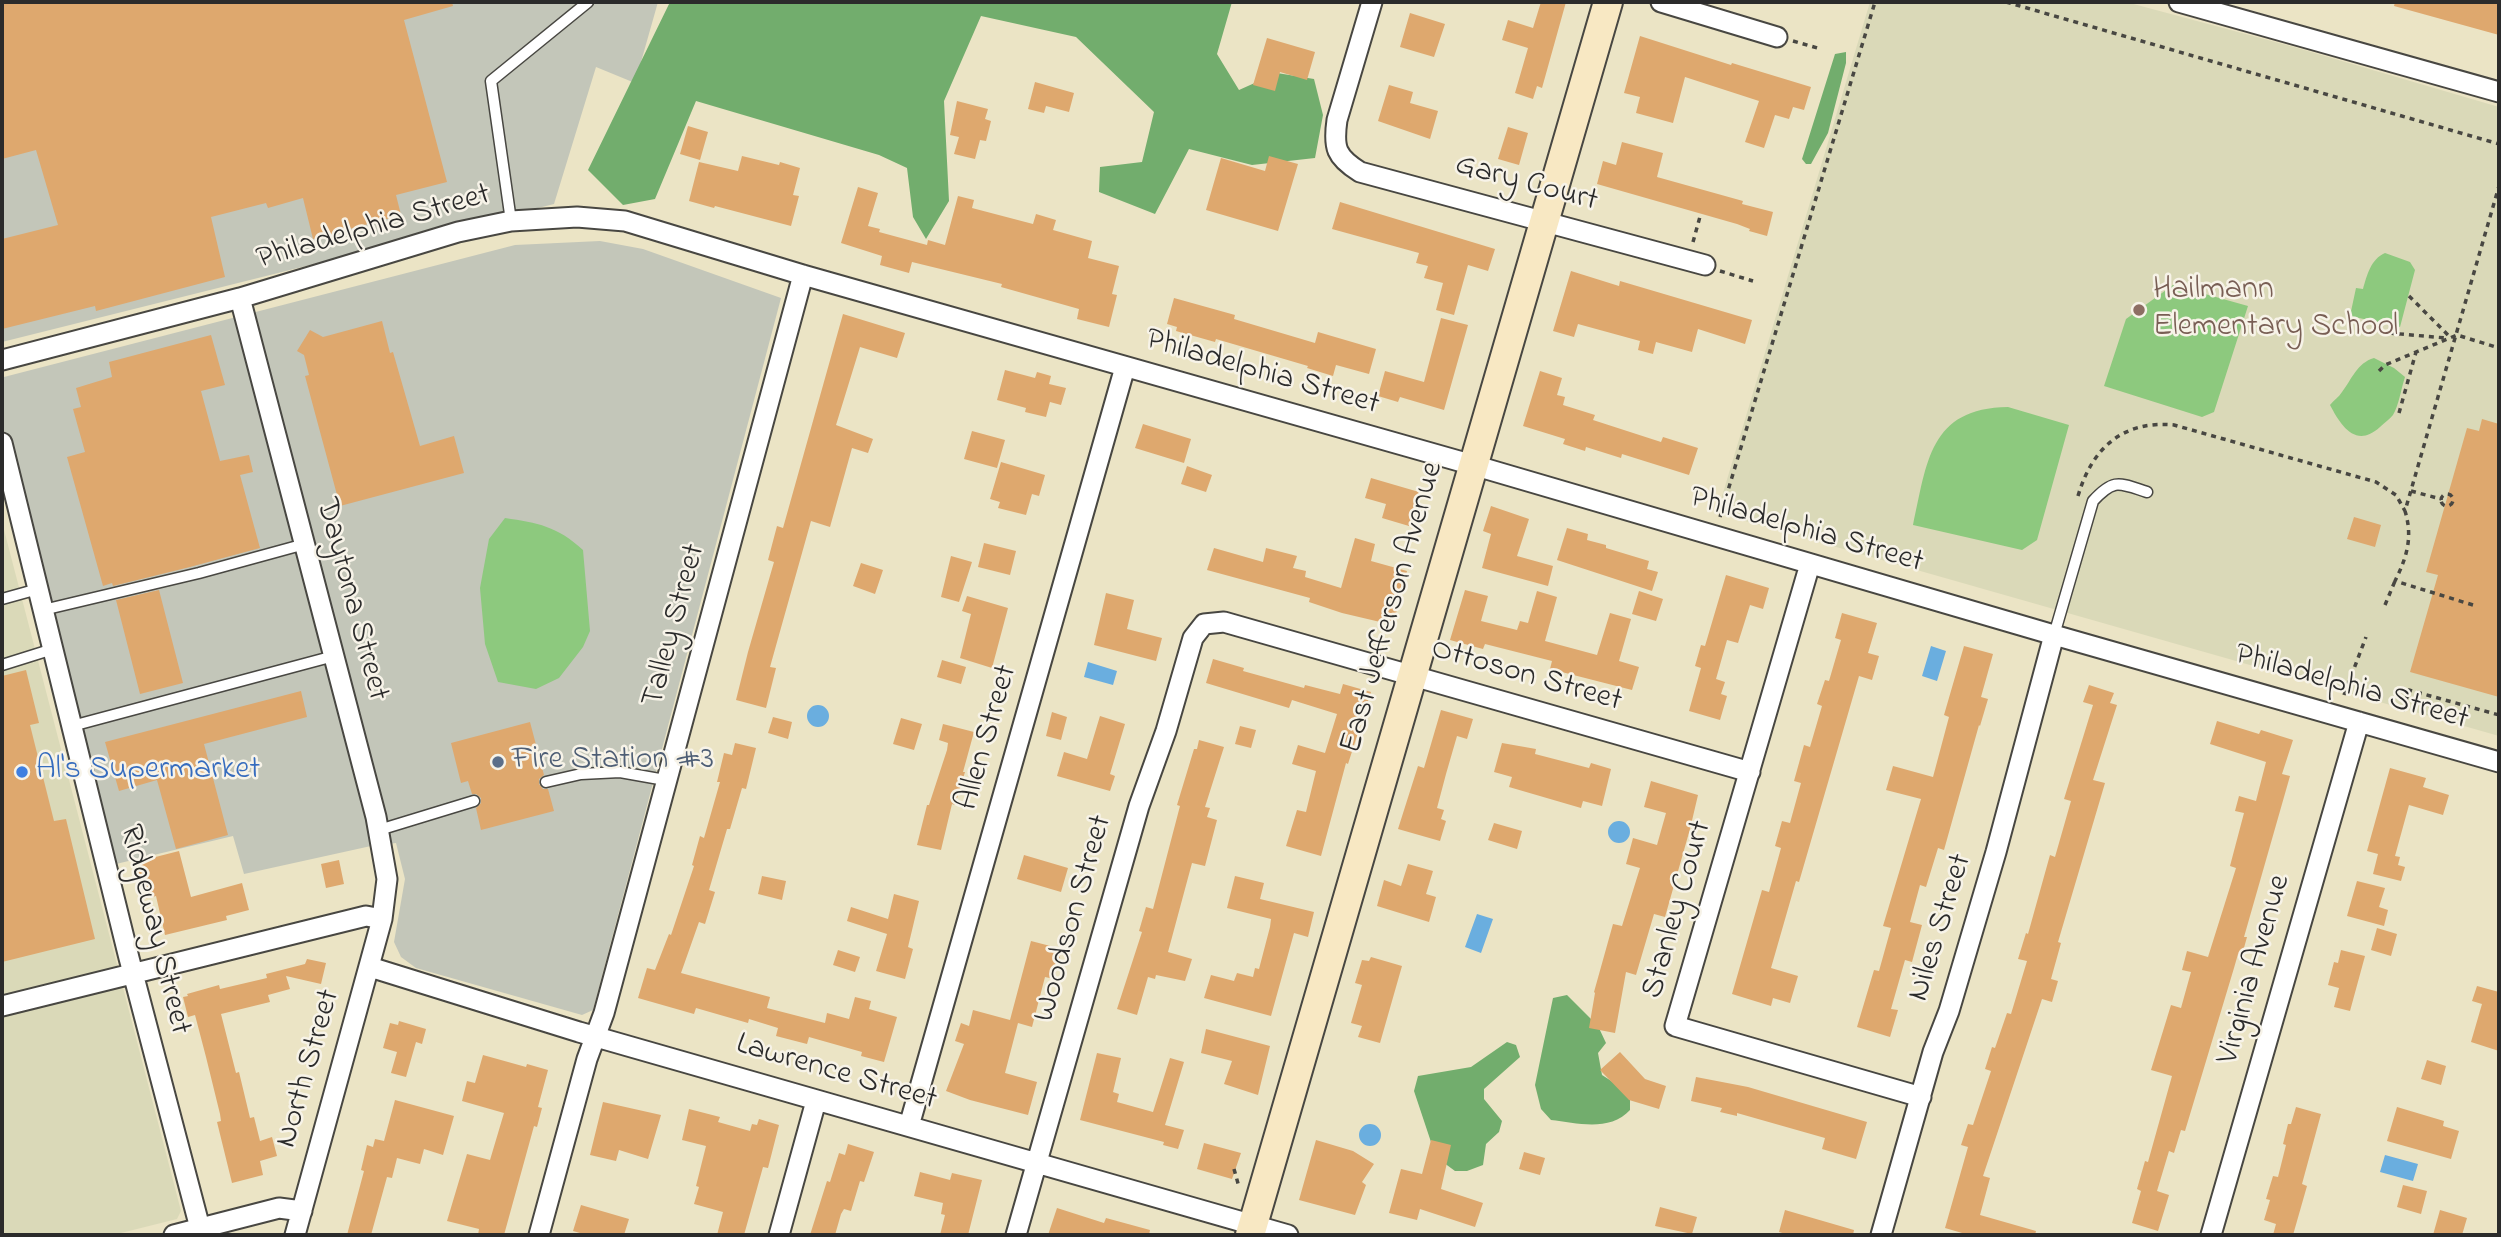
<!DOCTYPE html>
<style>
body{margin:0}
#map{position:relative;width:2501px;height:1237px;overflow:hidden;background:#ebe4c5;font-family:"Indie Flower",sans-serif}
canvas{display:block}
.frame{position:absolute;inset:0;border:4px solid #2b2b2b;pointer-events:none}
</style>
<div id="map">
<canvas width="2501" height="1237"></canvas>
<div class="frame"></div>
</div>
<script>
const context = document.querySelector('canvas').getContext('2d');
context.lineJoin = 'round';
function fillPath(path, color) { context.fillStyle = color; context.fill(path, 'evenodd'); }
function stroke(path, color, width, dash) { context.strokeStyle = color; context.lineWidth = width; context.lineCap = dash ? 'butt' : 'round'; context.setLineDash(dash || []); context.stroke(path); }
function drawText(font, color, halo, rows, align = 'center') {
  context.font = font + ' "Indie Flower",sans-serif'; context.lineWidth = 5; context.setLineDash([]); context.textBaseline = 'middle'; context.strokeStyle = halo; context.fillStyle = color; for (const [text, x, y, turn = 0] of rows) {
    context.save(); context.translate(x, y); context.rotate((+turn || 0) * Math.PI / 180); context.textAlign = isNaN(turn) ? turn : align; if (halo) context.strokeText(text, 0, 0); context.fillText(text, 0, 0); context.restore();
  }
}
fillPath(new Path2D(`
 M1870,2H2126L2294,47L2499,107V736L1717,513Z
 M2,522L181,1211L177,1219L113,1235H2Z`), '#dad9b8');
fillPath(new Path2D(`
 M2,2H658L635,83L596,67L554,204L2,342Z
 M600,241L643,249L781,298L593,1010L582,1015L416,968L401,957L394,942L405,879L396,843L371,846L244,874L233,836L116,864L2,426V387L4,377L515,245Z`), '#c3c6b9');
fillPath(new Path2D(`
 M2385,253L2410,262L2415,270L2400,327L2350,316L2356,288L2363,289C2367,275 2371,259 2385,253Z
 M2173,285L2248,306L2214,412L2202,417L2104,386L2126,319Z
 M2374,358L2394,368L2405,377C2401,389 2399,405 2393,415C2390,419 2384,423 2380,427C2356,449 2341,426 2330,405C2334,400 2339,397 2342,392C2352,379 2357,363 2374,358Z
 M2008,407L2069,425L2037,540L2022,550L1913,525C1927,463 1929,408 2008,407Z
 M505,518C538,523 557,526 583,550L590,631L583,647L559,678L536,689L498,682L485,644L480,588L489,539Z`), '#8dc97e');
fillPath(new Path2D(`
 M670,2H1232L1217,54L1239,90L1277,73L1314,79L1323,115L1315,158L1252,165L1189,149L1155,214L1099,192L1100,167L1142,162L1154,112L1076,37L981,16L944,101L949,201L926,239L913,217L907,168L879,155L696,101L655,199L623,205L588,170Z
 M1846,52V63L1828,133L1811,164H1806L1802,159L1835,54Z
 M1567,995L1598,1026L1606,1043L1598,1053L1602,1075L1630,1093V1110C1610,1132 1577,1123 1551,1120L1541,1109L1535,1085L1553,998Z
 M1507,1042L1516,1045L1520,1057L1484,1089V1099L1502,1121L1499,1132L1486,1144L1483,1165L1467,1171H1455L1436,1157L1414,1091L1418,1076L1471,1067Z`), '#72ad6d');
fillPath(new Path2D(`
 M1931,646L1946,651L1937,681L1922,676Z
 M1088,662L1117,671L1113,685L1084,677Z
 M807 716a11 11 0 1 1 22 0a11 11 0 1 1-22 0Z
 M1608 832a11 11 0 1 1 22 0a11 11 0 1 1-22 0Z
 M1477,914L1493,919L1481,953L1465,947Z
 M1359 1135a11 11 0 1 1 22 0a11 11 0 1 1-22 0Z
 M2385,1155L2418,1164L2413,1181L2380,1172Z`), '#6aaedf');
fillPath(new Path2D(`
 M2,2H452L453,6L404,20L447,182L396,195L401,215L313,239L303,198L268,208L266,203L211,217L225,277L96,311L95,306L2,329V239L58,225L36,150L2,159Z
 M1541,2H1566L1542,88L1537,86L1533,99L1515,93L1528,48L1502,40L1508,20L1533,28Z
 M2395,2H2499V35L2394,6Z
 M1410,13L1445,24L1434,57L1400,47Z
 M1640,36L1731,65L1732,63L1811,87L1804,110L1793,107L1789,119L1775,115L1764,148L1745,142L1759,101L1685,77L1673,123L1636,113L1640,97L1624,93Z
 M1267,38L1315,52L1307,80L1280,72L1275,91L1253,85Z
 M1035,82L1074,93L1069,112L1046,106L1044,113L1028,109Z
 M1389,85L1413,92L1410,103L1438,111L1430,139L1378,121Z
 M957,101L988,109L985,119L991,121L986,141L980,140L975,159L954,154L959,137L950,135Z
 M688,126L708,132L700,160L680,154Z
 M1508,127L1528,133L1519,165L1498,159Z
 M1622,142L1663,153L1657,177L1743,201L1742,204L1773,212L1767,236L1749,231L1750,229L1737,224L1597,184L1603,161L1616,165Z
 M742,156L779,165L780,162L800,168L793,195L799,196L791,226L715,206L714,208L689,201L699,162L738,171Z
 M1269,156L1298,164L1278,231L1206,210L1221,158L1265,171Z
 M858,187L878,193L868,226L880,229L879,232L927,245L928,240L945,245L958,196L974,200L972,208L1033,224L1036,214L1056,220L1053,230L1092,241L1088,258L1119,266L1112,294L1117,295L1109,327L1077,319L1079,309L1001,287L1002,284L912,262L909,273L880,265L882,256L841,243Z
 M1340,202L1495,249L1488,271L1468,265L1454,315L1436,310L1443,283L1424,278L1428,266L1416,263L1419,253L1332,229Z
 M1571,271L1619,286L1620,281L1752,320L1745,344L1698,329L1692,352L1656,342L1653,354L1638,350L1640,341L1578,324L1574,337L1553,331Z
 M1174,298L1235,315L1234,319L1315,343L1318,332L1376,349L1369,374L1336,365L1333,376L1307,368L1308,366L1216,339L1215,342L1176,331L1177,327L1167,324Z
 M843,314L905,333L897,358L860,347L836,425L873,439L868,453L852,448L830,527L811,521L770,667L776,668L766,708L736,700L748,652L774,562L768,560L777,526L783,528Z
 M1441,318L1468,325L1444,410L1400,397L1398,402L1378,396L1385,371L1424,382Z
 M382,321L390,353L393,352L420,446L454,436L464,473L340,506L305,376L309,375L304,355L297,351L310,330L323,337Z
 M211,335L225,385L201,391L220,461L249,455L253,472L240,475L260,548L190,567L113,586L112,583L103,586L67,457L85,452L73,409L81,407L76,388L112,377L109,362Z
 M1005,370L1035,378L1037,372L1051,376L1049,384L1066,388L1061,405L1050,402L1046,417L1025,412L1026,408L997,400Z
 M1540,371L1562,378L1557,395L1565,397L1563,405L1595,415L1593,420L1661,442L1663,437L1698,448L1689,475L1622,454L1621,458L1586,447L1585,451L1563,444L1565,439L1523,426Z
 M2482,419L2499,424V697L2410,672L2438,575L2426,572L2467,428L2479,431Z
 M1143,424L1191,439L1184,463L1135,448Z
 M972,431L1005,440L997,468L964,459Z
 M1001,462L1045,475L1039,496L1032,494L1026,515L998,508L1000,502L990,499Z
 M1187,466L1212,475L1206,492L1181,484Z
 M1371,478L1419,492L1409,526L1382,518L1386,504L1365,498Z
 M1491,506L1529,519L1517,556L1553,566L1548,586L1482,568L1491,534L1483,531Z
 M2354,517L2381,525L2375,547L2347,539Z
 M1567,528L1588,534L1587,540L1606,545V548L1649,561L1647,569L1658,572L1652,591L1557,560Z
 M1355,538L1375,544L1371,561L1407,571L1393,625L1342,613L1309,602L1310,598L1207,570L1214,548L1263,562L1266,548L1297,556L1293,568L1306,571L1305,577L1341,588Z
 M984,543L1016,551L1010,575L978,567Z
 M951,556L972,562L959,602L941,597Z
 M861,563L883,570L875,594L853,586Z
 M1726,575L1769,588L1763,609L1750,605L1738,643L1727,640L1716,679L1725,682L1721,694L1727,696L1720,720L1689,711L1701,668L1695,666L1701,645L1705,646Z
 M159,590L183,683L140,694L116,600Z
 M1465,590L1488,596L1481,621L1517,630L1520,621L1528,623L1537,591L1557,597L1545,641L1597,655L1610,613L1631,619L1619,661L1639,667L1632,690L1550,669L1552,661L1485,644L1483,649L1450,640Z
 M1639,591L1663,599L1656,621L1632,614Z
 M1106,593L1134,600L1127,629L1162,638L1156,661L1094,645Z
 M967,596L1008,608L992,668L960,658L971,614L962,611Z
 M1842,613L1877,623L1868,653L1879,656L1872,680L1859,676L1799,882L1796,881L1771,968L1798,976L1790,1003L1773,998L1771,1006L1732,994L1762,890L1769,892L1781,848L1775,846L1782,821L1790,823L1801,783L1794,781L1804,745L1810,747L1822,706L1817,704L1825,680L1829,681L1841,640L1835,638Z
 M1964,646L1993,654L1981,697L1988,699L1980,726L1979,725L1944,850L1938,848L1926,887L1920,885L1910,922L1922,925L1912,962L1905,960L1891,1009L1898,1010L1890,1037L1857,1027L1874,970L1879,971L1891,928L1883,926L1921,799L1886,790L1893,766L1933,777L1949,717L1944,715Z
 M1213,659L1244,668L1243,671L1304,688L1305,685L1340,694L1343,684L1371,692L1348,764L1346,763L1321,856L1286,846L1297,810L1306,812L1316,771L1292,764L1298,745L1325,753L1337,714L1292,700L1289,708L1206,683Z
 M942,660L966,667L961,684L937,677Z
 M26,670L39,723L30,725L54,821L66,819L95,939L2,962V676Z
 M2089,685L2114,693L2110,703L2117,705L2093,780L2105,783L2058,942L2061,943L2051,979L2058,981L2052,1002L2042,999L1983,1176L1990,1178L1980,1215L2036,1231L2035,1235H1969L1945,1228L1968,1147L1961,1145L1968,1124L1973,1125L1991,1071L1985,1069L1992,1047L1995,1048L2007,1013L2011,1014L2027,961L2018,959L2026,933L2028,934L2050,855L2055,857L2071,801L2064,799L2093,705L2083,702Z
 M301,691L307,717L204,744L228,835L176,849L157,780L119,791L105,742Z
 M1441,710L1473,719L1467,739L1457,736L1446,774L1437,808L1444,810L1441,819L1446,821L1440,841L1398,829L1418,766L1424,768Z
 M1052,712L1067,717L1061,740L1046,736Z
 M1100,716L1125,724L1110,774L1115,776L1110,791L1057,776L1064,752L1087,759Z
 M773,717L792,722L788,739L768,733Z
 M901,718L922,724L914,750L893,744Z
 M2217,721L2259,734L2261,730L2293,740L2282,774L2290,776L2244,937H2247L2242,955L2238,954L2234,968L2185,1131L2181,1130L2174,1153L2169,1151L2157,1191L2169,1195L2158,1231L2132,1223L2141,1191L2137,1189L2145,1161L2148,1162L2172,1076L2151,1070L2171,1005L2181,1008L2191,972L2182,970L2187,951L2208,957L2236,868L2230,866L2244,813L2235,811L2239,796L2256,801L2266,762L2210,744Z
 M530,722L544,775L539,779V784L543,789H548L554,811L481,830L476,808L481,803V798L476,794H472L468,781L461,783L451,743Z
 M943,724L974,732L963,772H965L955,805L952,804L941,850L917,845L927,805H929L947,750L948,743L939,740Z
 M1240,726L1256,730L1251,748L1235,744Z
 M1199,740L1224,747L1205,807L1210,808L1207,817L1217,820L1205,866L1192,863L1168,952L1192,959L1185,981L1156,975L1155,979L1148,977L1137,1015L1117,1009L1142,932L1139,931L1146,907L1153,909L1180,806L1177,805L1194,749H1197Z
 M735,743L756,748L746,789L742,788L730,829H727L709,890L715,892L705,924L699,922L681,973L770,997L767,1008L825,1023L827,1013L849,1019L855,997L871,1001L869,1009L897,1017L884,1062L861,1056L862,1052L809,1037L807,1044L776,1036L778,1028L749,1019L748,1023L696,1008L694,1014L638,998L647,968L655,970L669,934L671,935L694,866L692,865L700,836L704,838L720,782H717L724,753L732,755Z
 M1502,743L1536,749L1535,754L1589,768L1591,763L1611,769L1602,806L1583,801L1581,808L1509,787L1512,777L1494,772Z
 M2390,768L2426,778L2423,787L2449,795L2443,815L2409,805L2395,856L2400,857L2398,865L2405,867L2401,881L2373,874L2378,854L2367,851Z
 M1651,781L1698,795L1690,829L1665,917L1654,914L1636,975L1626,972L1615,1033L1589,1028L1595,993L1594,992L1613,924L1622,926L1640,868L1626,864L1633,838L1657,845L1666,813L1644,807Z
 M1494,823L1522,831L1517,849L1488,840Z
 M179,851L191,897L242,883L249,910L226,916L227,920L165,935L156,896L145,899L140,881L136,882L132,863Z
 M1024,855L1068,868L1061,892L1017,879Z
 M339,860L344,884L326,888L321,864Z
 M1408,864L1433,871L1426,894L1436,897L1429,922L1377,906L1384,880L1401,886Z
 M762,876L786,881L782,900L758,894Z
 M1235,876L1264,883L1260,899L1314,912L1308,937L1294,933L1271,1016L1204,998L1211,975L1234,981L1237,973L1253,977L1255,968L1259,969L1270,927L1271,919L1227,908Z
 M2357,881L2385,888L2379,907L2388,910L2384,926L2347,916Z
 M894,894L919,901L908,947L913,949L905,979L876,971L887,934L847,921L851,907L888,919Z
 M2377,928L2397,934L2391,956L2371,950Z
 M1031,941L1062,949L1054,979L1045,977L1032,1027L1018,1023L1005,1073L1037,1082L1028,1115L970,1100L946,1091L964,1044L955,1041L961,1023L969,1026L973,1010L1010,1020Z
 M838,950L860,957L855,972L833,965Z
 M2341,950L2365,956L2350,1011L2334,1007L2339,988L2328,985L2334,962L2338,963Z
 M1371,957L1402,966L1380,1043L1358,1037L1362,1026L1351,1023L1362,985L1355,983L1362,960L1369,961Z
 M307,959L326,963L321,984L286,976L290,989L268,995L270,1002L221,1014L236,1073L239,1072L250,1118L254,1117L260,1141L272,1137L277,1156L260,1161L263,1175L232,1183L217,1122L221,1121L220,1114L206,1057L195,1015L188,1017L183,997L188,996L187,994L219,985L220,989L267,978L266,974L305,964Z
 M2477,986L2499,992V1051L2471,1042L2482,1004L2472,1001Z
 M399,1021L426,1029L422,1044L416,1042L406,1077L391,1073L397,1052L383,1048L390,1023L398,1025Z
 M1206,1029L1270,1046L1258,1095L1224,1084L1232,1061L1201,1053Z
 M1620,1052L1645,1079L1666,1086L1659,1109L1629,1100L1600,1070Z
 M1097,1053L1121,1058L1113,1092L1119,1094L1117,1102L1153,1112L1170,1058L1184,1062L1165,1125L1184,1130L1178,1149L1163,1145L1164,1142L1080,1120Z
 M483,1055L526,1067L527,1064L548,1070L538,1107L542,1108L537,1127L534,1126L504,1235H478L479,1229L447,1221L467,1154L490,1160L504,1113L462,1101L467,1081L475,1083Z
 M2427,1060L2446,1066L2441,1085L2421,1079Z
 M1696,1077L1748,1087L1867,1122L1856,1159L1822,1149L1825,1138L1737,1113V1116L1720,1112L1722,1108L1691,1101Z
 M395,1100L454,1116L443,1155L424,1149L420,1164L397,1158L392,1178L387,1177L371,1235H347L364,1171L361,1170L367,1145L373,1147L375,1139L384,1141Z
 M603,1102L661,1115L648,1159L619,1150L616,1161L590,1155Z
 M2296,1107L2321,1114L2302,1184L2307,1186L2293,1235H2273L2276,1224L2264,1220L2270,1200L2266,1199L2273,1176L2278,1177L2286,1145L2283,1144L2288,1124H2291Z
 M2397,1107L2444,1121L2443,1126L2459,1131L2451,1159L2387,1141Z
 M689,1109L720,1117L718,1122L750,1131L752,1124L757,1125L759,1119L779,1125L768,1168L763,1167L744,1235H717L723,1212L694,1204L699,1187L696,1186L706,1146L682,1140Z
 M1316,1140L1353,1151L1374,1164L1362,1182L1366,1185L1355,1215L1299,1200Z
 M1431,1140L1451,1145L1441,1189L1483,1203L1475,1227L1420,1209L1417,1220L1389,1213L1401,1169L1422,1174Z
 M1204,1143L1241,1153L1232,1179L1197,1169Z
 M848,1144L874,1152L864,1182L860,1181L851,1211L844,1209L841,1214L835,1235H810L827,1181L830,1182L839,1153L845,1155Z
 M1524,1152L1545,1158L1540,1175L1519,1169Z
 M920,1172L950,1180L952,1173L982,1180L968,1235H940L945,1215L941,1214L943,1203L914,1196Z
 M2403,1185L2427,1191L2421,1214L2397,1207Z
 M581,1205L629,1219L624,1235H587L573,1231Z
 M1660,1207L1697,1217L1692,1234L1655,1226Z
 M1057,1208L1104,1223L1106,1218L1150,1230L1149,1235H1048Z
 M1785,1210L1854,1230L1853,1235H1789L1779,1232Z
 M2440,1210L2467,1218L2462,1235H2433Z`), '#dea86e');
const lane = new Path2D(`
 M511,221L491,81L588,2
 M2,599L38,589
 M43,610L199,573L305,544
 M2054,635L2093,501C2114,478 2119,483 2147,492
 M2,665L53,649
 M72,726L334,656
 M546,782L581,774L620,772L665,780
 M379,830L474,801`);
const street = new Path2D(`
 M1372,2L1337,120C1333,148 1336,157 1360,172L1705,265
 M1661,2L1777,37
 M2179,2L2499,92
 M240,298L376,817L387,879L382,919L295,1235
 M2,360L240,298L458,232L511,221L577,217L625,221L803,275L1473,465L2054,635L2499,762
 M2,443L129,958L200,1228
 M1810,564L1675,1026L1921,1097
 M370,967L579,1032L1288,1235
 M2,1006L366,916L382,919
 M909,1126L1125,367
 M174,1235L279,1208L302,1211
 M539,1235L587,1059L604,1013L803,275
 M779,1235L816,1101
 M1016,1235L1139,806L1166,731L1193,638L1204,624L1224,622L1750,772
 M1881,1235L1933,1052L1949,1011L1996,852L2054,635
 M2211,1235L2359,722`);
const secondary = new Path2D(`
 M1250,1235L1608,2`);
stroke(lane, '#484742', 13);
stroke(street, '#484742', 23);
stroke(secondary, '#484742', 32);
stroke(new Path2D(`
 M2006,2L2499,144
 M1793,41L1821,49
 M1693,242L1701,213
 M1720,271L1753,281
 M2409,296L2451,338
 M2389,333L2446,338
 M2379,371L2385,365L2457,335L2499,348
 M2399,413L2416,352
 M2411,491L2441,499
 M2441 500a6 6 0 1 1 12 0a6 6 0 1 1-12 0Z
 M2078,496C2092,448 2123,420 2174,425L2376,482L2396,495L2405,511
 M1720,517L1875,2
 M2385,605L2395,581
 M2473,605L2395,581C2407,557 2413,537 2405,511L2499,186
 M2344,695L2366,637
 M2403,711L2409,690L2499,715
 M1234,1169L1239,1187`), '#484742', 3.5, [5, 5]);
stroke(lane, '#fff', 10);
stroke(street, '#fff', 19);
stroke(secondary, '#f8e8c3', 28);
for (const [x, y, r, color] of [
 [2139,310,7,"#8d6e63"],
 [498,762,7,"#5c6f8a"],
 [22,772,7,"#3f7fe0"]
]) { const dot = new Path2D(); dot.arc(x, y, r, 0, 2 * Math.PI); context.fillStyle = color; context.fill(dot); stroke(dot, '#f7f3e8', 2.5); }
drawText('32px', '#2b2b2b', '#f7f3e8', [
 ["Gary Court",1526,185,15],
 ["Philadelphia Street",374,229,-16],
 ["Philadelphia Street",1262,374,16],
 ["Philadelphia Street",1806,532,16],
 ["Daytona Street",350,600,75],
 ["East Jefferson Avenue",1394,608,-74],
 ["Talley Street",676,626,-75],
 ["Ottoson Street",1526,677,16],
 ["Philadelphia Street",2351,689,16],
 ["Allen Street",989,738,-74],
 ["Stanley Court",1679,910,-74],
 ["Woodson Street",1075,919,-74],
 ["Niles Street",1942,928,-73],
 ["Ridgeway Street",153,930,76],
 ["Virginia Avenue",2256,970,-74],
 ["North Street",310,1069,-74],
 ["Lawrence Street",836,1074,16]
]);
drawText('32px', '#785e54', '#f7f3e8', [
 ["Hailmann",2153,292],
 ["Elementary School",2153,329]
], 'left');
drawText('32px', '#4e5e75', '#f7f3e8', [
 ["Fire Station #3",512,762]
], 'left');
drawText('32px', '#366cbe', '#f7f3e8', [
 ["Al's Supermarket",36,772]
], 'left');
</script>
